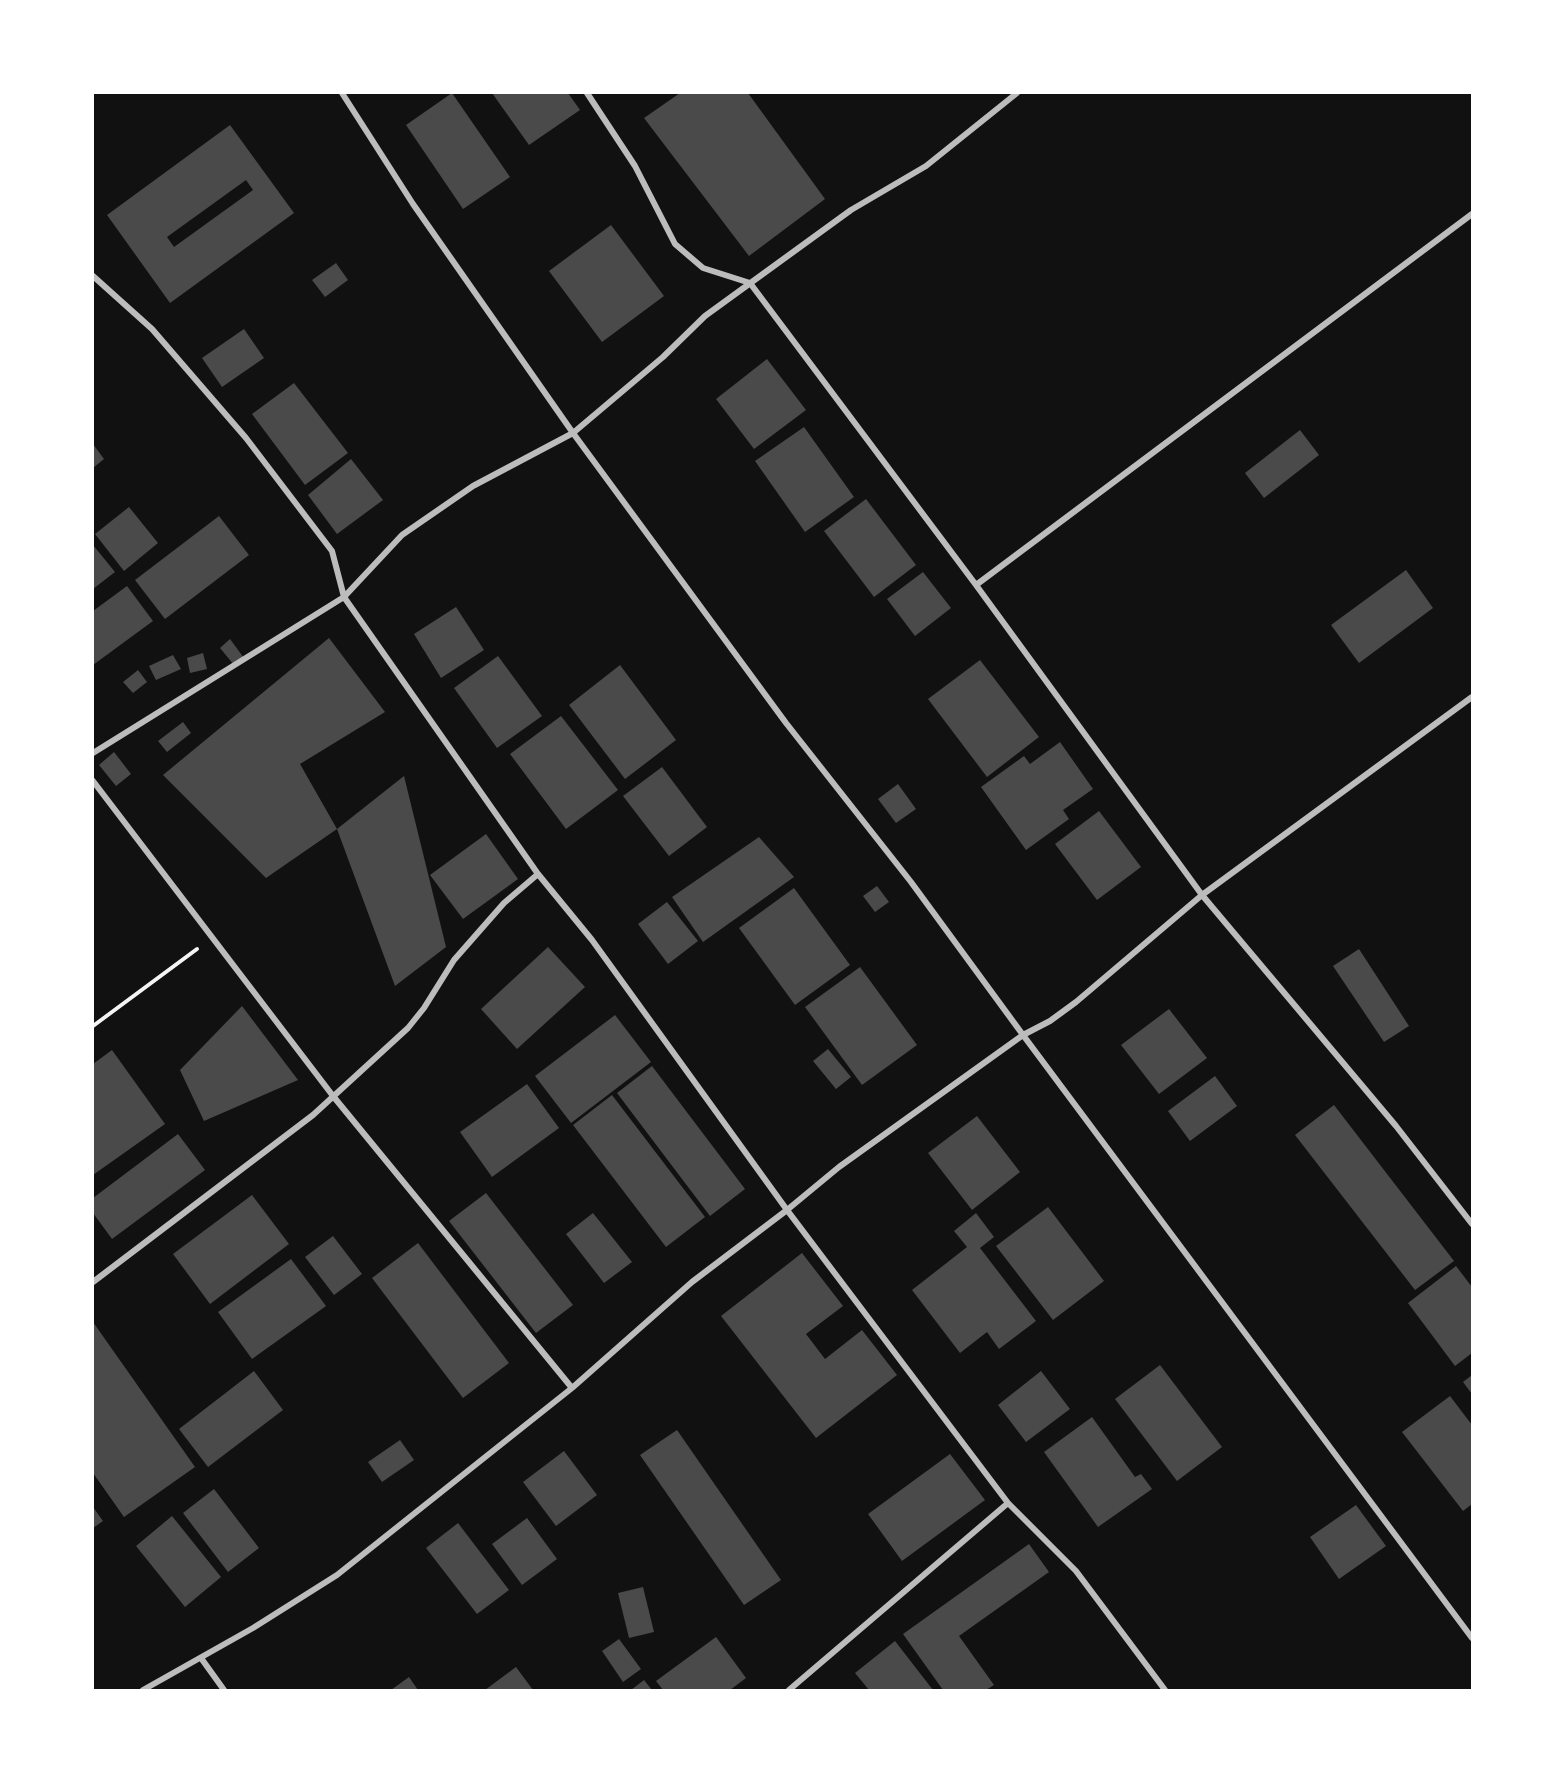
<!DOCTYPE html>
<style>
body{margin:0}
#map{position:relative;width:1565px;height:1783px;overflow:hidden;background:#111;font-family:Signika,sans-serif}
canvas{display:block}
.frame{position:absolute;inset:0;border:94px solid #fff;pointer-events:none}
</style>
<div id="map">
<canvas width="1565" height="1783"></canvas>
<div class="frame"></div>
</div>
<script>
const context = document.querySelector('canvas').getContext('2d');
context.lineJoin = 'round';
function fillPath(path, color) { context.fillStyle = color; context.fill(path, 'evenodd'); }
function stroke(path, color, width, dash) { context.strokeStyle = color; context.lineWidth = width; context.lineCap = dash ? 'butt' : 'round'; context.setLineDash(dash || []); context.stroke(path); }
fillPath(new Path2D(`
 M452,93L510,177L463,209L406,125Z
 M492,93H568L580,110L529,145Z
 M680,93H748L825,199L749,256L644,118Z
 M230,125L294,213L170,303L107,215ZM246,180L253,190L174,247L167,237Z
 M611,225L664,296L602,342L549,271Z
 M336,263L348,280L325,297L312,280Z
 M244,329L264,358L222,387L202,358Z
 M767,359L806,410L754,449L716,399Z
 M294,383L348,453L305,485L252,414Z
 M804,427L854,497L805,532L755,461Z
 M1300,430L1319,455L1264,498L1245,473Z
 M93,444L104,459L93,468Z
 M351,459L383,500L337,534L308,495Z
 M866,499L916,565L874,597L824,531Z
 M129,507L158,543L124,571L95,534Z
 M219,516L249,555L165,619L135,580Z
 M93,545L115,572L93,589Z
 M1406,570L1433,608L1359,663L1331,625Z
 M923,572L951,608L915,636L887,599Z
 M127,586L153,621L93,665V611Z
 M456,607L484,650L441,678L414,634Z
 M329,638L385,712L300,764L337,829L404,776L446,947L395,986L337,829L266,878L163,775Z
 M230,639L244,658L234,665L220,648Z
 M203,653L207,669L190,673L187,658Z
 M173,655L181,669L156,680L149,666Z
 M498,656L542,716L497,748L454,688Z
 M980,660L1039,737L987,777L928,699Z
 M620,665L676,740L625,779L569,705Z
 M138,670L147,682L133,693L123,682Z
 M561,716L618,790L566,829L510,754Z
 M183,722L191,733L167,752L158,741Z
 M1060,742L1093,789L1063,810L1069,819L1026,850L981,787L1024,756L1030,764Z
 M114,752L131,774L116,786L99,765Z
 M662,767L707,827L669,856L623,796Z
 M898,784L916,809L896,823L878,799Z
 M1099,811L1141,867L1097,900L1055,844Z
 M486,834L518,879L463,919L430,875Z
 M759,837L794,877L703,942L672,897Z
 M877,886L889,902L875,912L863,896Z
 M794,888L850,965L795,1005L739,928Z
 M667,902L698,941L668,964L638,924Z
 M548,947L585,987L517,1049L481,1009Z
 M1359,949L1409,1026L1384,1042L1333,966Z
 M860,967L917,1045L862,1085L805,1007Z
 M242,1006L298,1080L204,1121L180,1070Z
 M1169,1009L1207,1058L1159,1094L1121,1045Z
 M615,1015L651,1062L571,1123L535,1076Z
 M828,1049L851,1077L836,1089L813,1061Z
 M112,1050L165,1124L93,1175V1064Z
 M652,1066L745,1189L710,1216L617,1093Z
 M1215,1076L1237,1106L1190,1141L1168,1111Z
 M527,1084L559,1128L492,1177L460,1132Z
 M612,1095L705,1217L666,1247L573,1125Z
 M1334,1105L1454,1261L1415,1290L1295,1135Z
 M977,1116L1020,1172L972,1210L928,1153Z
 M178,1134L205,1170L112,1239L93,1213V1198Z
 M486,1193L573,1305L536,1333L449,1221Z
 M252,1195L289,1244L210,1304L173,1254Z
 M1048,1207L1104,1281L1053,1320L996,1246Z
 M593,1213L632,1262L604,1283L566,1234Z
 M976,1213L994,1237L980,1248L1036,1321L999,1349L987,1332L960,1353L912,1290L967,1247L954,1231Z
 M333,1236L362,1274L334,1295L305,1257Z
 M418,1243L509,1363L463,1398L372,1278Z
 M802,1253L843,1306L806,1334L825,1359L862,1330L897,1375L816,1438L721,1316Z
 M291,1259L326,1306L252,1359L218,1312Z
 M1456,1266L1472,1287V1353L1455,1366L1408,1303Z
 M93,1322L195,1467L124,1517L93,1473Z
 M1160,1365L1222,1447L1177,1481L1115,1399Z
 M254,1371L283,1410L208,1467L179,1429Z
 M1041,1371L1070,1409L1026,1442L998,1405Z
 M1472,1375V1394L1463,1382Z
 M1450,1396L1472,1425V1504L1463,1511L1402,1432Z
 M1092,1417L1135,1477L1141,1474L1152,1489L1098,1527L1044,1452Z
 M677,1430L781,1580L744,1605L640,1455Z
 M400,1440L414,1460L382,1482L368,1462Z
 M564,1451L597,1495L556,1526L523,1482Z
 M950,1454L985,1500L902,1561L868,1514Z
 M214,1489L259,1548L228,1572L183,1513Z
 M1356,1505L1386,1546L1339,1579L1310,1537Z
 M93,1507L103,1521L93,1528Z
 M172,1516L221,1577L185,1607L136,1546Z
 M527,1518L557,1559L522,1585L492,1544Z
 M458,1523L509,1590L477,1614L426,1548Z
 M1029,1544L1049,1572L959,1636L994,1685L986,1690H943L903,1634Z
 M643,1587L654,1632L629,1638L618,1593Z
 M716,1637L746,1678L730,1690H663L656,1681Z
 M619,1639L641,1669L623,1682L602,1651Z
 M895,1641L933,1690H869L855,1673Z
 M516,1667L533,1690H485Z
 M409,1677L418,1690H391Z
 M644,1680L652,1690H631Z`), '#4a4a4a');
stroke(new Path2D(`
 M93,1026L197,949`), '#f5f5f5', 4);
stroke(new Path2D(`
 M342,93L413,204L573,433L786,723L911,882L1023,1035L1472,1638
 M587,93L635,166L675,244L703,268L750,283L976,585L1202,895L1396,1126L1472,1224
 M93,276L152,329L246,438L332,551L344,597L538,874L592,940L787,1210L1008,1503L1076,1571L1165,1690
 M976,585L1472,214
 M93,753L344,597L402,535L473,486L573,433L663,357L705,316L851,210L926,166L1017,93
 M93,781L333,1096L572,1388
 M93,1282L313,1115L408,1028L424,1008L454,960L504,903L538,874
 M201,1658L224,1690
 M143,1690L253,1628L337,1575L572,1388L692,1282L787,1210L839,1167L1023,1035L1050,1021L1076,1002L1202,895L1472,697
 M789,1690L1008,1503`), '#bcbcbc', 6);
</script>
